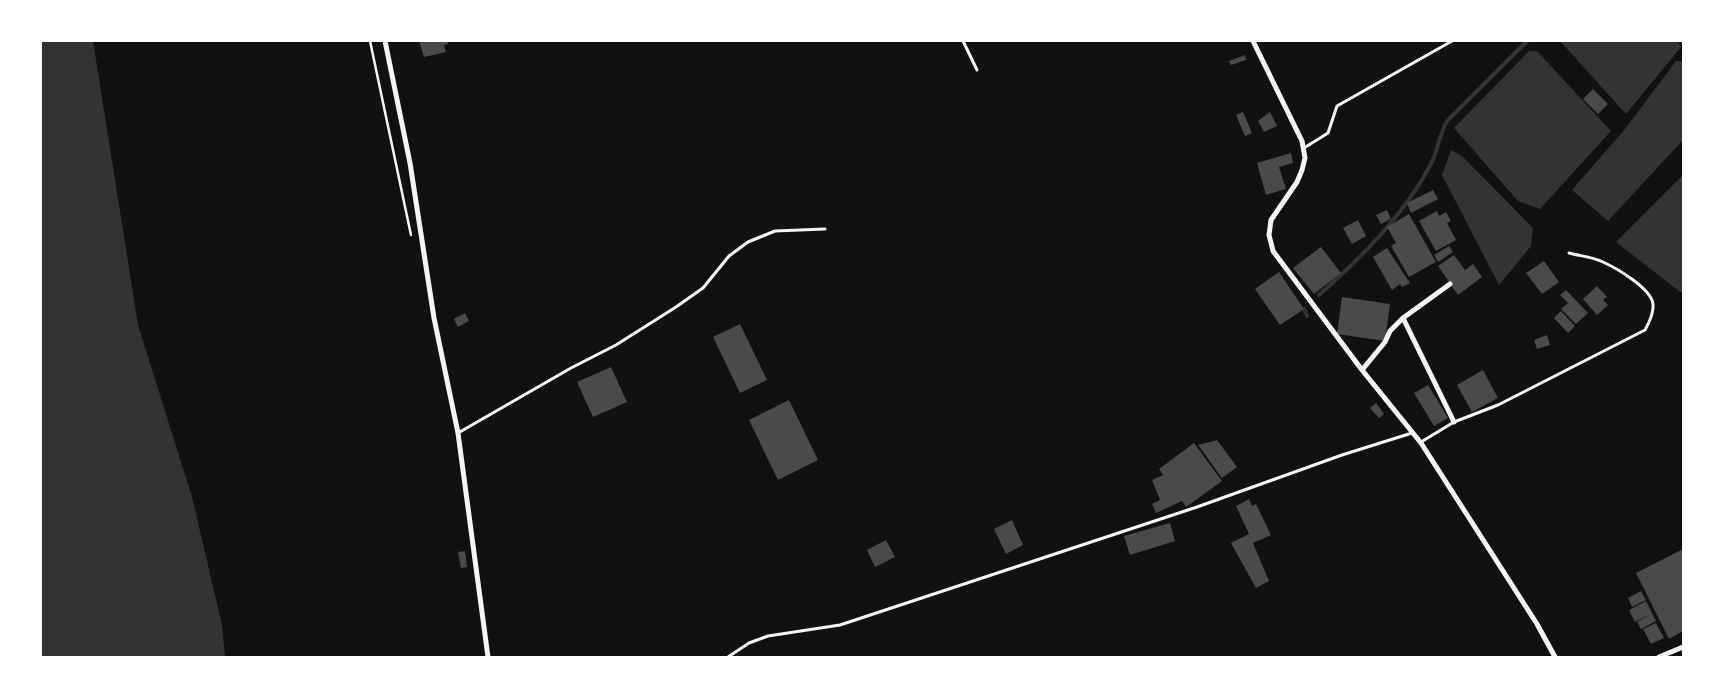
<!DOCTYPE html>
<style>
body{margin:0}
#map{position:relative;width:1724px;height:698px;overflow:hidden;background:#111;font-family:Signika,sans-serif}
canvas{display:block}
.frame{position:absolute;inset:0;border:42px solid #fff;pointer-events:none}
</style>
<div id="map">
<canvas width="1724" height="698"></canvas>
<div class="frame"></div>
</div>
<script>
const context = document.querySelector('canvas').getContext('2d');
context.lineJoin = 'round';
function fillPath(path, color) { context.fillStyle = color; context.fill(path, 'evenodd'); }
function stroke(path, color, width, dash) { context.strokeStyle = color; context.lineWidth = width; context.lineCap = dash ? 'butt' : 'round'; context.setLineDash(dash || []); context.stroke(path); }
fillPath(new Path2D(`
 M41,41H93L138,325L192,497L222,625L225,657H41Z
 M1560,41H1678L1681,47L1626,114Z
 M1529,51H1537L1611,131L1540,209L1518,201L1454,128Z
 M1676,61H1683V140L1608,221L1572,190L1625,129Z
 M1451,150L1462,156L1533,228L1531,246L1499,285L1442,175Z
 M1683,175V291L1680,292L1616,242Z`), '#333');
stroke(new Path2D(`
 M1319,295C1361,258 1405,214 1431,164C1438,150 1439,135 1447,121L1527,41
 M1304,309L1307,316`), '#333', 4);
fillPath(new Path2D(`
 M419,41H448V44L444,45L446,52L424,57Z
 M1245,55L1246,60L1231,65L1229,61Z
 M1593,89L1608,104L1598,114L1583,99Z
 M1243,112L1252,133L1245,136L1236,115Z
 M1270,112L1277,126L1264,132L1258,121Z
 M1291,153L1293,163L1279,167L1286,189L1266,195L1257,163Z
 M1433,190L1438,199L1411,213L1407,203Z
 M1387,210L1391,219L1381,224L1376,215Z
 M1437,211L1439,216L1446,212L1451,221L1447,223L1456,240L1436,251L1419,221Z
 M1409,214L1436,262L1409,277L1391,246L1396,243L1387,227Z
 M1358,220L1366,236L1352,244L1343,228Z
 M1449,246L1453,252L1438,262L1434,255Z
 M1321,247L1341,273L1314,294L1293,268Z
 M1387,248L1410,283L1402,287L1400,284L1392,290L1373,257Z
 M1454,255L1465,270L1473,264L1482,277L1458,295L1438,266Z
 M1544,261L1559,282L1542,294L1526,273Z
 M1279,272L1304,309L1280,325L1255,289Z
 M1597,286L1607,297L1603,300L1608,305L1597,315L1583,299Z
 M1566,290L1588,313L1576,324L1561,309L1568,303L1560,295Z
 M1342,297L1390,304L1385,341L1337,334Z
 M1561,311L1575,326L1568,333L1554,318Z
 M465,313L469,321L458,327L454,319Z
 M740,324L767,380L740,393L713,337Z
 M1547,335L1550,345L1537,349L1534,340Z
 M611,367L627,402L593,417L577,382Z
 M1483,370L1498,398L1472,412L1457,385Z
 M1428,385L1448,418L1434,426L1414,393Z
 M789,400L818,460L778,480L749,420Z
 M1376,403L1384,414L1379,418L1370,408Z
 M1217,440L1237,467L1222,478L1198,445Z
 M1194,443L1222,481L1186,507L1182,501L1156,513L1152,504L1160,500L1152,480L1163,475L1159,469Z
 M1249,499L1252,506L1256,504L1271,535L1253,543L1269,581L1256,588L1231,543L1249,534L1236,506Z
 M1012,520L1023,545L1006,554L994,529Z
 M1170,523L1175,541L1130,555L1124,536Z
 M886,540L895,557L875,567L867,550Z
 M1683,549V631L1669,639L1636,573Z
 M465,551L467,567L461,568L458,552Z
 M1641,591L1646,600L1632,607L1628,598Z
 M1646,601L1652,613L1635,622L1629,610Z
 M1652,613L1656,621L1641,629L1637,622Z
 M1656,623L1664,638L1651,644L1643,629Z`), '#4a4a4a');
stroke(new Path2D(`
 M370,41L411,235`), '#f5f5f5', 2.5);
stroke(new Path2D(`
 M963,41L977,70
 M1304,148L1328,133L1337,106L1452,41
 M458,433L571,368L616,345L676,307L703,288L729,256L748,242L775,231L825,229
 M1421,442L1454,422L1498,405L1645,330C1649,323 1654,313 1653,304C1651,288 1616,268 1603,262C1593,257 1580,256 1569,253
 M728,657L749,643L768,636L840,625L1197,507L1342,455L1412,433`), '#f5f5f5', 3);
stroke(new Path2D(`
 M385,41L410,163L434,318L458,433L488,657
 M1253,41L1302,141L1305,158L1302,170L1297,182L1271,220L1269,235L1273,251L1362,370L1421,443L1537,624L1555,657
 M1403,318L1454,422
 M1362,370L1385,342L1390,331L1403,318L1450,284
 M1659,657L1683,647`), '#f5f5f5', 5);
</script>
